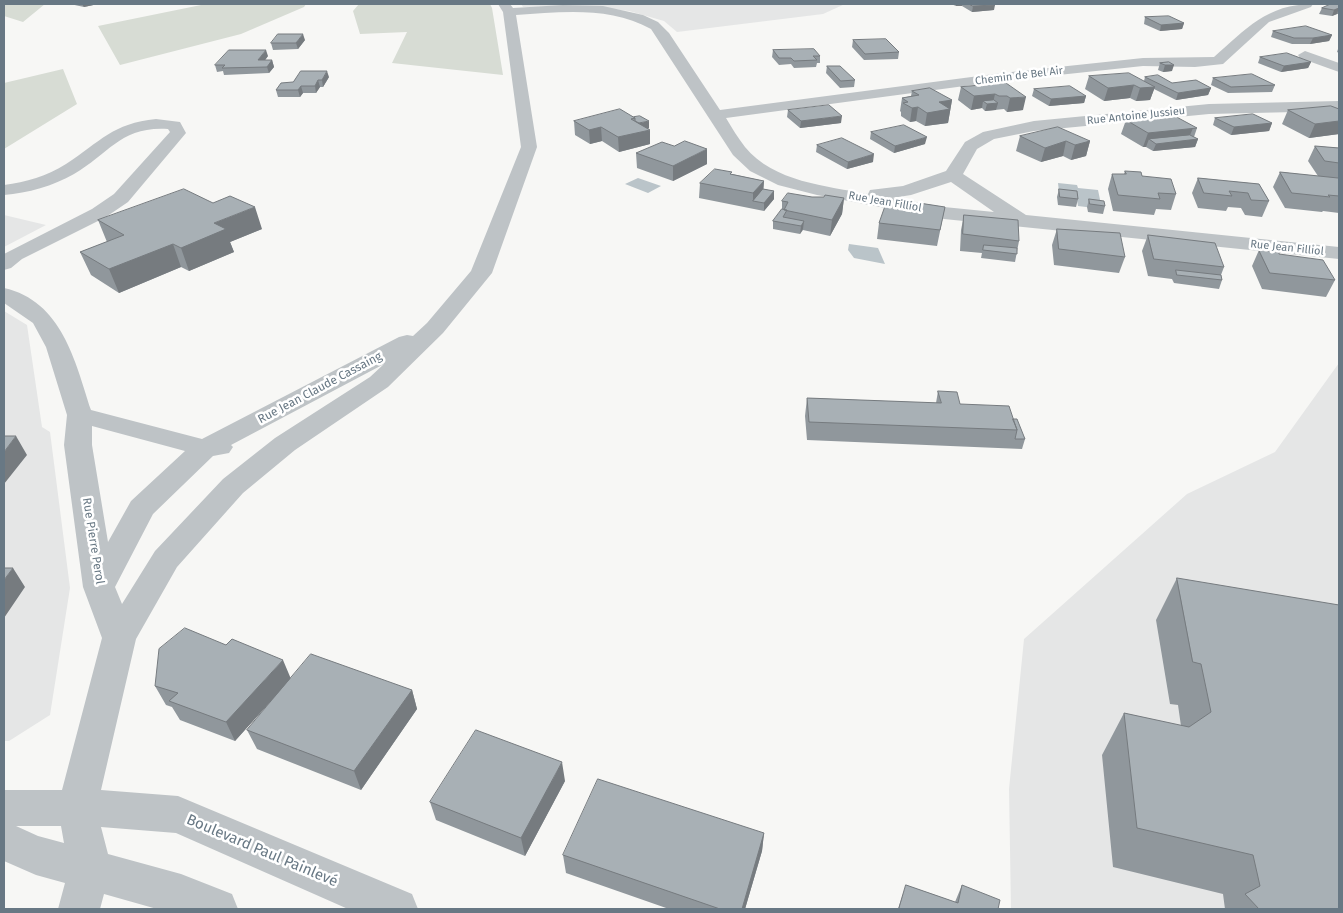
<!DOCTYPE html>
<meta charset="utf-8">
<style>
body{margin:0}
#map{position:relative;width:1343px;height:913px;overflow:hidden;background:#f7f7f5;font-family:"Fira Sans",sans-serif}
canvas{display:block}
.frame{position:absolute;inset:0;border:5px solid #687884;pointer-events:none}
</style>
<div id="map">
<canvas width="1343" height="913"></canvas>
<div class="frame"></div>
</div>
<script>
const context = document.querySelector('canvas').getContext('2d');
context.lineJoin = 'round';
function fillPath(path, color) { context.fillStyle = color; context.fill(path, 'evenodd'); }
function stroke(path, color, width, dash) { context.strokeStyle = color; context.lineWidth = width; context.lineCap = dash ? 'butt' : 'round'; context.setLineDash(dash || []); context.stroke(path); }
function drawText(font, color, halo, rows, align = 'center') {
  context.font = font + ' "Fira Sans",sans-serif'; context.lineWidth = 5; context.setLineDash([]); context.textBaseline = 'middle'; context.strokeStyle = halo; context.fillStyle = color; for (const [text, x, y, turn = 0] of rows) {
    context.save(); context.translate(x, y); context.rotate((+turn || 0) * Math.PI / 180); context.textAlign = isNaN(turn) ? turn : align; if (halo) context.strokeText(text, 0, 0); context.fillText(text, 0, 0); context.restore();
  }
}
fillPath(new Path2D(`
 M521,4H845L823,14L677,32L664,21L629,11L588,6L523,7Z
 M4,215L46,225L4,247Z
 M4,311L27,325L42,427L50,432L70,588L50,715L9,741H4Z
 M1339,363V909H1011L1009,789L1024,639L1187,494L1275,452Z`), '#e5e6e6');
fillPath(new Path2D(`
 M4,4H45L23,22L4,16Z
 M206,4H306L304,7L241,34L120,65L98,26Z
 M359,4H490L492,8L503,75L392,63L407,32L360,34L353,11Z
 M63,69L77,104L4,149V83Z`), '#d7dcd4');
fillPath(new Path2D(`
 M638,178L661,186L648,193L625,184Z
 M1058,183L1077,185L1078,188L1098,190L1102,209L1078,206L1076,194L1059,192Z
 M849,244L878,248L885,264L854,258L848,250Z`), '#bac4c9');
fillPath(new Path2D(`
 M498,4H510L513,8L563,5L603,6L643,15L658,22L669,33L720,110L1002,73L1143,58L1214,57C1246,29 1267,4 1313,4L1311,7L1269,22L1223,64L1195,67L1143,66L1002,81L726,118C732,128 738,138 745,147C774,182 826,186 868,194L870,190L903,186L946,171L965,142L983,132L1034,121L1209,104L1339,101V111L1209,114L1034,131L994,139L977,149L963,174L1026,215L1339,247V259L944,219L817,195L778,185L750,171L733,155L651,29C610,6 561,12 516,15L537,147L492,273L443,333L388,387L295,450L243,493L177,567L136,639L101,790L178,796L412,894L418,909H348L176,833L101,827L108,854L181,874L232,894L238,909H157L104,894L100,909H58L65,883L36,875L4,861V790H62L102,638L83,587L64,445L67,415L46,347L33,323L4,303V288C62,301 75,361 91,410L202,439L399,337L407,335L413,336L427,323L471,271L521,147L503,12ZM951,182L994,212L944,207L892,198L911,195ZM384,364L370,377L275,438L223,479L155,551L122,604L115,587L153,514L213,456L229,453L233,447L231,445ZM92,426L185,451L131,501L108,542L92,445ZM16,826H61L64,843L38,836Z
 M1305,51L1339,63V72L1300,58L1298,55Z
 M156,119L180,122L186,133L128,202L106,217L22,259L11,268L4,270V254L92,209L114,194L170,132L168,129C121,126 110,153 74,174C53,186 28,193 4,195V185C26,182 47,176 66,164C100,142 113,123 156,119Z`), '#bec3c6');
fillPath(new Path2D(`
 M70,4H98L84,7Z
 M951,4H994V10L972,12L962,6H956Z
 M1339,4V14H1337L1332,16L1319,14L1322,8Z
 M1145,17L1184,23L1182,29L1160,31L1144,24Z
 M1273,31L1332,35L1329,41L1310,44H1292L1271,37Z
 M305,40L298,49L273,50L271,43Z
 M853,40L899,52L898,59L864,60L852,47Z
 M1339,46V53L1337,52Z
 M773,50L820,56V63H817L816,67L794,68L791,64L779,65L772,57Z
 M268,56L265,60H272L274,67L269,73L224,75L223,71L217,72L215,65Z
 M1260,57L1311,62L1308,68L1281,72L1258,63Z
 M1169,62L1172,71L1163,72L1158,70L1160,63Z
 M827,66L855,80L854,87L840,88L826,73Z
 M1089,76L1144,81L1145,77L1172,83L1211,88L1208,95L1176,100L1154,89L1150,100L1136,101L1130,98L1104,101L1085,89Z
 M329,77L323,87H320L316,93H303L300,97H278L276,90L293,82Z
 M1213,78L1275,85L1272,92L1228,93L1211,85Z
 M1006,83L1023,110L1007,112L1004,109L985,111L982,108L971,110L958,100L961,87Z
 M1034,89L1086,96L1084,103L1049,106L1032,96Z
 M912,91L952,100L948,123L925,126L916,121L910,122L901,116V112L900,111L902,98L911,96Z
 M1339,109V134L1309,138L1282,124L1288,110Z
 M788,110L841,123L800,128L787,117Z
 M634,117L649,128L648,129L650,144L619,152L602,141L590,144L575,135L574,121Z
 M1215,118L1272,123L1269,131L1231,135L1213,125Z
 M1126,120L1197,128L1194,137L1198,139L1195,147L1153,151L1146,147H1143L1121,134Z
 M871,132L925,144L894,153L870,139Z
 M1020,136L1090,141L1086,156L1071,160L1063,156L1041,162L1016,151Z
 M817,145L873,162L847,169L816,152Z
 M674,146L707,164L673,181L637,168L636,153Z
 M1315,146L1339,148V175L1338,177L1339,179V213L1323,211L1322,212L1285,208L1273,187L1280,172L1318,176L1308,161Z
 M1125,171L1142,176L1176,194L1171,210L1156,209L1154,215L1113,211L1108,189L1112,174H1124Z
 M732,174L764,181L763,189L774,191V199L764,211L699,198L700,183Z
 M1198,178L1259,184L1269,201L1262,217L1245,215L1241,208L1228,207L1226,211L1198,208L1192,193Z
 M1059,189L1078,199L1076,207L1058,205L1057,197Z
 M812,197L844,198L842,214L830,236L803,230L800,234L773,229V221L782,209V201Z
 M1089,199L1105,206L1103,214L1088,212L1087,207Z
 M945,207L937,246L877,239L879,223L917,210Z
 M964,215L1019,241L1015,262L981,258L982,253L960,251L961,230Z
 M98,220L262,229L230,242L234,252L189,271L181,267L119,293L91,275L80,252L107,242Z
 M1057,229L1125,257L1119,273L1054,265L1052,245Z
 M1148,235L1224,267L1221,275L1222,280L1219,289L1174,283L1172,279L1148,276L1142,251Z
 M1259,250L1279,254L1335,280L1326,297L1262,289L1252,266Z
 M938,391L960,404L1013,419L1025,439L1022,449L807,440L805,416L807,398L936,403Z
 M1177,578L1339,909H1225L1223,894L1113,867L1102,755L1124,713L1181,726L1178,705L1170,704L1156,620Z
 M290,679L412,690L417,709L361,790L257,749L247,730L288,681L235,741L180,720L172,707L166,705L155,686Z
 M565,781L525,856L436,820L430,802Z
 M764,833L762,851L745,909H669L566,873L563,855Z
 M906,885L955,902L962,885L998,909H898Z`), '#90979c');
fillPath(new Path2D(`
 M82,4H98L84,7Z
 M956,4H962V6H956Z
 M995,5L994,10L972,12L973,6Z
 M1339,8L1337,14L1332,16L1334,10Z
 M1184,23L1182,29L1160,31L1161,25Z
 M303,34L305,40L298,49L296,43Z
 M1332,35L1329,41L1310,44L1313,38Z
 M266,50L268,56L260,67L258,60Z
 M272,60L274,67L269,73L267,67Z
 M1311,62L1308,68L1281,72L1284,66Z
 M1165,65H1174L1172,71L1163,72Z
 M327,71L329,77L323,87L322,80Z
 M318,80L320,87L316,93L315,86Z
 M1134,85L1130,98L1104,101L1108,88Z
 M301,86L303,93L300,97L298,90Z
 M1155,87L1150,100L1136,101L1140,88Z
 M1211,88L1208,95L1176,100L1178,93Z
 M995,94L993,103H998L996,110L985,111L987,104L983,101L982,108L971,110L974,96Z
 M1086,96L1084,103L1049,106L1051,99Z
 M1026,97L1023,110L1007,112L1010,98Z
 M952,100L948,123L925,126L927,113L939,102Z
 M918,107L916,121L910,122L912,108Z
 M842,116L841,123L800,128L801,121Z
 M649,121V128L635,132V124Z
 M1339,121V134L1309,138L1315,124Z
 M1272,123L1269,131L1231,135L1234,127Z
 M601,127L602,141L590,144L589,130Z
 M1193,128L1188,140L1198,139L1195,147L1153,151L1156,144L1149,139L1146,147H1143L1148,133Z
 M650,130V144L619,152L618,137Z
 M927,137L925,144L894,153L895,146Z
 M1066,141L1063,156L1041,162L1045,148Z
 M1090,141L1086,156L1071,160L1075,145Z
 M707,149V164L673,181V166Z
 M874,154L873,162L847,169L848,162Z
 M764,181L763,196L753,201V193Z
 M774,191V199L764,211V203Z
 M844,198L842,214L830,236L832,220Z
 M255,207L262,229L230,242L234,252L189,271L181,248L214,223Z
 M804,221L803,229L800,234L801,226Z
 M173,244L181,267L119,293L109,269Z
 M16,436L27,455L4,484V452Z
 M13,568L25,587L4,618V580Z
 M283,660L291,679L235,741L226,722Z
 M412,690L417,709L361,790L354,771Z
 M562,762L565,781L525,856L521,838Z
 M764,833L762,851L745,909H742Z`), '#767b7f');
const building = new Path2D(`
 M969,4H994L995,5L973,6Z
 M1331,4H1339V8L1334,10L1322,8Z
 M1169,16L1184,23L1161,25L1145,17Z
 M1306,26L1332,35L1313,38H1294L1273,31Z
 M278,34H303L296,43H271Z
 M886,39L899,52L865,54L853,40Z
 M814,49L820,56H813L817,60L794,61L791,58H779L773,50Z
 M229,50H266L258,60H272L267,67L222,68L225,65H215Z
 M1287,53L1311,62L1284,66L1260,57Z
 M1169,62L1174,65H1165L1160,63Z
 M827,66H840L855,80L841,81Z
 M301,71H327L322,80H318L315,86H301L298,90H276L281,83L293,82Z
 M1129,73L1155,87L1140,88L1134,85L1108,88L1089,76Z
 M1252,74L1275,85L1231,87L1213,78Z
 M1158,75L1172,83L1196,80L1211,88L1178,93L1145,77Z
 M1006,83L1026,97L1010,98L1007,96H999L995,94L974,96L961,87Z
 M1070,86L1086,96L1051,99L1034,89Z
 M930,88L952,100L939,102L950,109L927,113L918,107L912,108L903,103L908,102L902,98L919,95L912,91Z
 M994,100L998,103L987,104L983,101Z
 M829,105L842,116L801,121L788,110Z
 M1331,106L1339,109V121L1315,124L1288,110Z
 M620,109L635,118L631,119L650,130L618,137L601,127L589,130L574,121Z
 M1171,114L1197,128L1148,133L1126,120Z
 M1253,114L1272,123L1234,127L1215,118Z
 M640,116L649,121L639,123L635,121V118L634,117Z
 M904,125L927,137L895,146L871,132Z
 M1058,127L1090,141L1075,145L1066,141L1045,148L1020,136Z
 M1190,135L1198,139L1156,144L1149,139Z
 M842,138L874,154L848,162L817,145Z
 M685,141L707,149L673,166L636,153L662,142L674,146Z
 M1315,146L1339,148V163L1325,161Z
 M715,169L732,172L730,174L764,181L753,193L700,183Z
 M1125,171L1141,172L1142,176L1171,179L1176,194L1158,193L1160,199L1118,195L1112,174H1126Z
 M1280,172L1338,178L1339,179V196L1328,195L1330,197L1292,193Z
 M1198,178L1259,184L1269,201L1251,200L1248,193L1229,191L1232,196L1204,193Z
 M184,189L213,203L230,196L255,207L214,223L226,229L181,248L173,244L109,269L80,252L124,235L98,220Z
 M763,189L774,191L764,203L753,201Z
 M1059,189L1077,191L1078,199L1060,197Z
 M788,193L812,197H824L825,195L844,198L832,220L784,210L788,202L782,201Z
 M1089,199L1104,201L1105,206L1090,204Z
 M919,203L945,207L940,230L879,223L885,206L917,210Z
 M782,209L787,210L783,217L804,221L803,223L801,226L773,221Z
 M964,215L1018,220L1019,241L963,234Z
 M1057,229L1120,233L1125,257L1059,249Z
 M1148,235L1215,243L1224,267L1154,259Z
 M984,245L1017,248V254L983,250Z
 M1259,250L1279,252V254L1323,260L1335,280L1270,273Z
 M1176,270L1221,275L1222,280L1177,275Z
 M938,391L957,392L960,404L1009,406L1017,430L809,422L807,398L941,403Z
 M1013,419H1017L1025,439H1015L1017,430Z
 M4,436H16L4,452Z
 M4,568H13L4,580Z
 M1177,578L1339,605V909H1259L1245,894L1260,886L1253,855L1137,828L1124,713L1189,727L1211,712L1201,664L1193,662Z
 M185,628L226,645L232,639L283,660L226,722L169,701L178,693L155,686L159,649Z
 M311,654L412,690L354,771L247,730Z
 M476,730L562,762L521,838L430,802Z
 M598,779L764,833L742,909H720L563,855Z
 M906,885L958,903L962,885L1000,900L998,909H899Z`);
fillPath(building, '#a8b0b5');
stroke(building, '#767b7f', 1);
drawText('11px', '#687884', '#fff', [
 ["Chemin de Bel Air",1019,76,-7],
 ["Rue Antoine Jussieu",1136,116,-6],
 ["Rue Jean Filliol",885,202,10],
 ["Rue Jean Filliol",1287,248,6]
]);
drawText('12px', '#687884', '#fff', [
 ["Rue Jean Claude Cassaing",320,388,-28],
 ["Rue Pierre Perol",93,541,81]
]);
drawText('15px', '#687884', '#fff', [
 ["Boulevard Paul Painlevé",262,851,23]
]);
</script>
